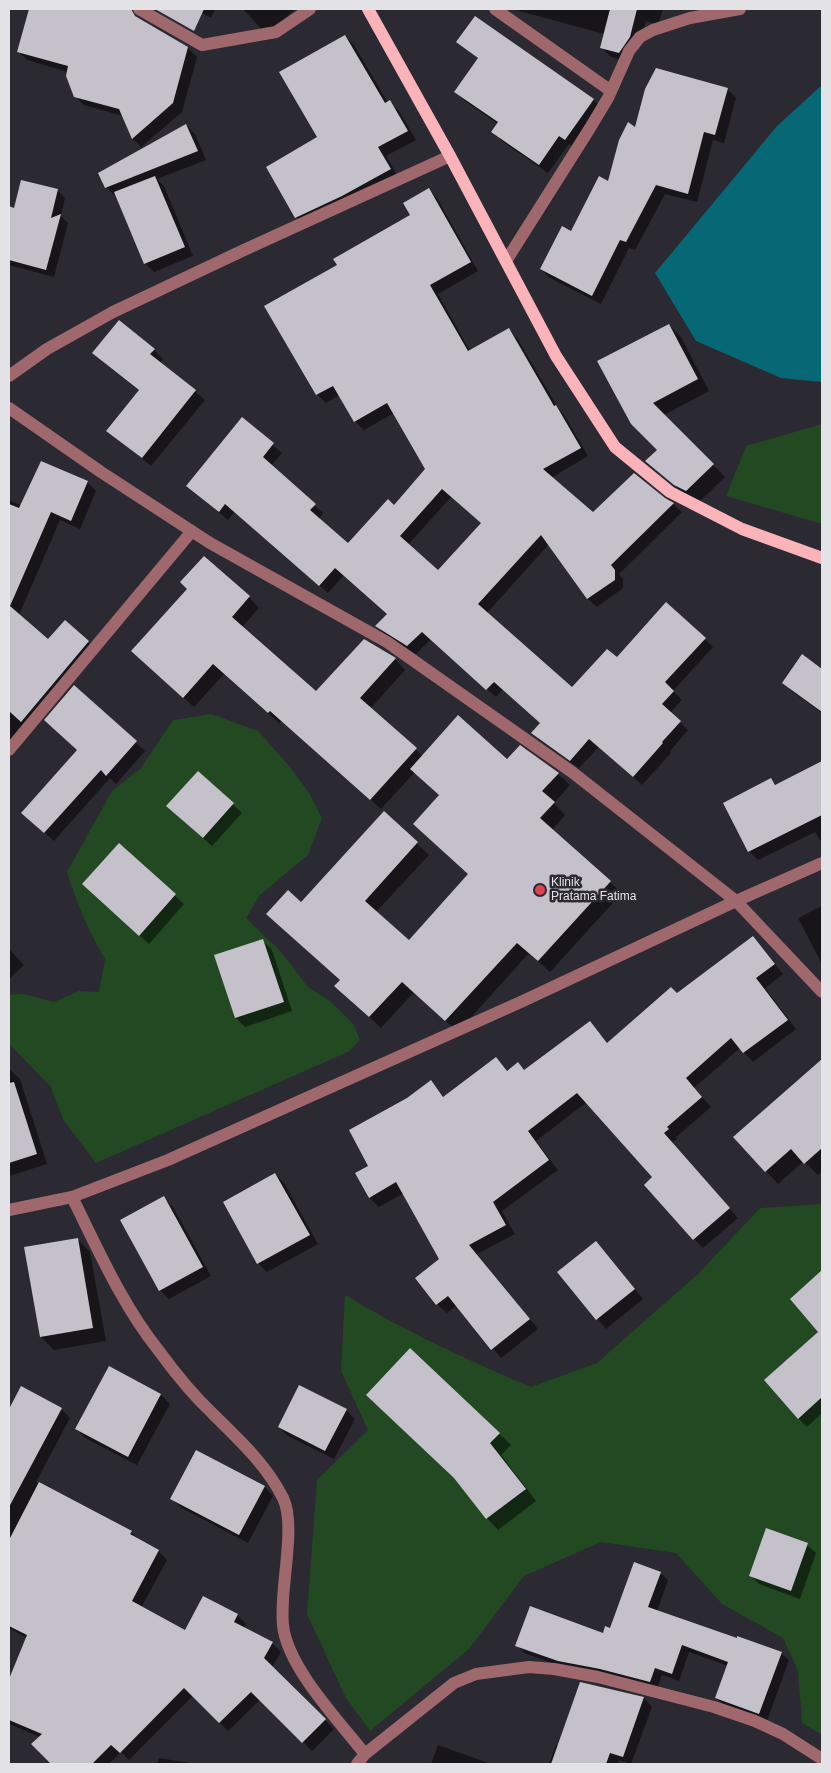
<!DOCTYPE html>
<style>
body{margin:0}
#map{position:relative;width:831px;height:1773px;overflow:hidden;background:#2b2931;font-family:Helvetica,sans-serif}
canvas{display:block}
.frame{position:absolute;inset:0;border:10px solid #e3e2e7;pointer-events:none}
</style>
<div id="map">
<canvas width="831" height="1773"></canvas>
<div class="frame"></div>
</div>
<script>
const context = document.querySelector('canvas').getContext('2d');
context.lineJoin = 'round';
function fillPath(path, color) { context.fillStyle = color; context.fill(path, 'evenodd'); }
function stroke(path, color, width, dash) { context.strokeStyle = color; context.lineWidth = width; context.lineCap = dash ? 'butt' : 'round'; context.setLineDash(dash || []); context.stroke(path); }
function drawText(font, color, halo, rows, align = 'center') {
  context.font = font + ' Helvetica,sans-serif'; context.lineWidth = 5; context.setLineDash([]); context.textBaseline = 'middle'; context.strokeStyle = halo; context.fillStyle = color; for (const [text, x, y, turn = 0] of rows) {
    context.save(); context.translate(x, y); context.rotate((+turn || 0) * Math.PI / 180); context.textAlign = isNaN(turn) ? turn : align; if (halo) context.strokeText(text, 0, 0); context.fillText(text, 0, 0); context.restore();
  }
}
fillPath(new Path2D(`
 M822,424V524L726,496L746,446Z
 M211,714L258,731L291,768L309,793L322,818L308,855L260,895L246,918L281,952L308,987L331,1002L354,1025L360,1040L350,1051L96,1163L64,1121L50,1086L9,1044V995C24,991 39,999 54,1002L79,991L99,992L105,959C88,931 77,903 67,872L112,791L140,769L173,720Z
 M822,1204V1735L802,1723L798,1671L783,1638L722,1604L676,1553L601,1542L524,1576L469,1649L370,1731L346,1698L307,1614L317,1480L368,1430L341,1371L345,1295C405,1331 467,1360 531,1387L597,1363L699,1273L760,1208Z`), '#224922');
fillPath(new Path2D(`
 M822,85V382L781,378L696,341L655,273L777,126Z`), '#066775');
fillPath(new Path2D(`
 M30,9H117L131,13L137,18L188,48L197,57L182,112L141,147L133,139L123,116L84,105L75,96L68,72L27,60L18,51Z
 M195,9H215L211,18Z
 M243,9H295L266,34Z
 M512,9H663L658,25L646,21L639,47L629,62L611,57L601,47L604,34Z
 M475,17L594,100L602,109L575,148L569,144L548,173L502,141L493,132L498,124L465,101L456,92L479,59L458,42Z
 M345,36L354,45L388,103L390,102L399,111L416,140L386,156L399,178L305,226L296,217L319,138Z
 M727,89L736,98L724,143L713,140L697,202L665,194L635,250L629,248L601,304L550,278L541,269L572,232L608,183Z
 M186,125L195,134L206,160L157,179L164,186L193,256L154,272L145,263L117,195L115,196L106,187Z
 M57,190L65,198L61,216L68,223L54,277L9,265V208L15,209Z
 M429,190L437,198L478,271L438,294L470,351L509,329L517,338L558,408L564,415L588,456L551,478L593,514L664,499L673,504L682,512L619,574L623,579V588L597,607L588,599L549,544L487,613L572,689L617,659L705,639L713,647L673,691L682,700L670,713L688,730L670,751L671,753L642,785L599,747L579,768L541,741L532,733L541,723L503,689L496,697L431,639L416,654L386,635L377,626L388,614L344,575L328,593L235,511L228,520L188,486L242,419L282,453L271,466L323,513L319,519L348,545L394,507L427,469L394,413L364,430L355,421L340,395L326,403L317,394L266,307L339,266L412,216ZM451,497L482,523L439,572L408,545Z
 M669,325L681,337L709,391L664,415L725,477L699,502L688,497L647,461L658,450L632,423Z
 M154,350L163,359L159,363L205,400L151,466L108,430L140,391L103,362Z
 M41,462L88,483L96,491L80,529L60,520L19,615L48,641L65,622L97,651L9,757V691L14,685L9,681V500L22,506Z
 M249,597L259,608L242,627L316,693L395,659L405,670L370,709L423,756L507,761L520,747L558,774L570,785L554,803L565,815L552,830L622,893L550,972L529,953L458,1032L414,992L381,1028L348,998L341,981L279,925L384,813L429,855L376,912L409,942L469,875L440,796L415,772L381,809L282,721L279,723L224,674L194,707L143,662Z
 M802,656L822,670V713L793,692L784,683Z
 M74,687L145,751L116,784L110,778L54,841L32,821L79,750Z
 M822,763V843L815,832L758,860L749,851L771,780L777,786Z
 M198,772L242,813L212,846L177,815Z
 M119,845L184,904L149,944L92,893Z
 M822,906V964L798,918Z
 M753,937L762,947L783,974L765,988L796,1029L753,1062L740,1048L694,1088L711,1107L676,1137L677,1139L672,1143L738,1218L703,1248L694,1239L654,1177L587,1102L536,1141L558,1170L502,1211L515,1234L477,1254L538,1329L501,1358L457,1305L447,1313L437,1304L440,1259L404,1193L379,1207L370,1198L357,1173L370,1166L408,1099L431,1082L445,1098L496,1059L508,1072L525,1071L589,1022L608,1044Z
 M263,941L272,950L292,1011L245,1027L236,1018L216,956Z
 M9,949L24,965L9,979Z
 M819,1064L822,1067V1171L818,1175L804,1161L778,1184L766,1171Z
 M9,1069L20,1079L47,1164L9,1176Z
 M275,1174L284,1183L318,1244L267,1272L258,1263Z
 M164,1198L173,1207L211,1276L169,1299L160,1290Z
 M77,1239L90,1252L106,1341L54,1350L41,1337Z
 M604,1251L643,1299L606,1329L559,1272Z
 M820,1273L822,1275V1413L807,1427L798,1418L820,1333Z
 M410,1350L511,1445L501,1455L536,1501L498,1530L487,1518L457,1480Z
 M161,1395L170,1404L137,1465L85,1438L76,1429Z
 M61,1409L70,1418L36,1482L131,1532L140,1540L158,1551L167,1560L141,1608L186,1631L237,1615L246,1624L244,1628L272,1643L281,1652L272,1667L334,1729L312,1751L261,1699L228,1731L193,1696L129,1760L121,1752L109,1764H53L33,1744L40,1737L9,1724V1682L27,1638L9,1628V1410Z
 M346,1410L355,1419L334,1459L288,1436L279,1427Z
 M197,1451L265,1487L273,1496L248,1543L180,1507L172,1498Z
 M807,1545L816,1553L800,1599L759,1584L750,1575Z
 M660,1573L668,1580L657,1611L781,1653L789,1660L767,1721L724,1705L716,1698L728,1666L689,1652L679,1681L662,1675L657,1689L566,1668L524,1653L517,1645L604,1634L610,1630Z
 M580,1683L644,1698L652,1707L631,1764L619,1760L617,1764H549L556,1745L558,1746Z
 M438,1745L491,1764H431Z
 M159,1758L196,1764H157Z`), '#0007');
fillPath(new Path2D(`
 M29,9H131L135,16L188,47L173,103L132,139L119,109L74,97L66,76L68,66L17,52Z
 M155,9H204L194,31Z
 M610,9H637L630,37L619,53L600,48Z
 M475,16L594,99L565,140L559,136L539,165L491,132L498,122L454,92L478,58L456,42Z
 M345,35L385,103L390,100L408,131L378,147L391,169L342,196L295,218L266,167L317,137L279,72Z
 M656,68L728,88L715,135L704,132L688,194L656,185L626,242L620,240L592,296L540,269L562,226L571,231L599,176L608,181L619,140L628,122L635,127L645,89Z
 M186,124L198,151L105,188L98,173Z
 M155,176L185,247L144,264L114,192Z
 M21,180L58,189L51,218L61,214L46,270L9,260V206L14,208Z
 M429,188L471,262L430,285L468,351L509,328L554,406L556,405L581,448L543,469L593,512L634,473L665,498L674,503L611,565L615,570V580L587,599L541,535L478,604L572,687L607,649L617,657L666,602L706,638L665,682L674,691L662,704L681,721L662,742L663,743L633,777L589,739L570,761L531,733L540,723L494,682L486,690L422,632L407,646L375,626L387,614L335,568L319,586L225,504L219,512L186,486L242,417L274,443L263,457L316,504L310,510L348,543L388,499L394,505L425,469L387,403L354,422L333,386L316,395L264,306L337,265L333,259L410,215L403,203ZM442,489L481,523L438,570L400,536Z
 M119,320L155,349L150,354L196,390L142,458L106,431L139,390L92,353Z
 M669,324L698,379L653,403L714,464L686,491L674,485L645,461L657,450L631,424L597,361Z
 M41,461L88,481L71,521L51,512L10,606L48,639L65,620L89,641L21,722L9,711V504L19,508Z
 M204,556L250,596L232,617L316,691L364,639L396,658L360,698L417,748L370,800L270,711L268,713L213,664L183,698L131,651L187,589L180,582Z
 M802,654L822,669V712L782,683Z
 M74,685L137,741L106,776L101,770L44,833L21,813L77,750L44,720Z
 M458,715L507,759L520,745L559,773L542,791L555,802L540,818L611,881L538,961L517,943L445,1021L402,982L369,1017L334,986L340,980L266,914L288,890L301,902L384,811L418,842L365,901L409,940L468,874L413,824L439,795L410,769Z
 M822,761V815L748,852L723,803L771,778L775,785Z
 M198,771L234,803L203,838L166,806Z
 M119,843L176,894L139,936L82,884Z
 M753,936L775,964L756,978L788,1020L743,1053L731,1038L686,1078L702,1097L667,1127L669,1129L664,1133L730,1208L693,1240L644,1185L652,1177L577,1093L528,1131L549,1160L493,1202L506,1225L469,1245L530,1319L491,1350L448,1296L436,1305L415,1278L439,1259L396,1182L369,1198L355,1173L368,1166L349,1130L407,1098L431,1080L443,1097L496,1057L507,1071L518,1062L524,1070L590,1021L607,1043L671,987L677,993Z
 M263,939L284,1002L235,1018L214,955Z
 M822,1059V1148L804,1164L791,1149L765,1172L733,1137Z
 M14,1082L37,1154L9,1163V1083Z
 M275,1173L310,1235L257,1264L223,1202Z
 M164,1196L203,1267L159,1291L120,1220Z
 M78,1238L93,1328L40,1337L24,1247Z
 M596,1241L635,1289L596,1320L557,1272Z
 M822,1270V1397L798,1419L764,1380L818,1332L790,1299Z
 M410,1348L500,1433L490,1443L526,1489L486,1519L454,1478L366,1395Z
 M109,1366L161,1394L128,1457L75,1429Z
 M299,1385L347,1409L325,1451L278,1427Z
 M21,1386L62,1408L9,1507V1409Z
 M196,1450L265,1486L239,1535L170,1499Z
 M39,1482L132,1531L130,1534L159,1550L132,1601L185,1630L203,1596L238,1614L234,1622L273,1642L264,1658L326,1719L302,1743L251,1692L219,1723L184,1688L120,1753L111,1745L92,1764H51L31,1744L42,1734L9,1720V1679L27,1635L9,1626V1540Z
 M766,1528L808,1543L791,1591L749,1576Z
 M634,1562L661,1572L648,1607L737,1638V1636L782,1652L759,1714L715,1698L728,1662L682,1645L672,1674L655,1668L650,1682L600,1669L558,1661L515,1646L530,1606L603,1633L605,1626L610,1628Z
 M580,1682L644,1697L623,1757L610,1753L606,1764H551Z`), '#c4c1cb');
stroke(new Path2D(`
 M139,9L202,45L276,32L310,9
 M495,9L611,91
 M506,261L590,128L608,98L629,51L640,37L653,30L690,18L740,9
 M9,376L47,349L113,312L244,250L450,156
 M9,408L101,472L210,543L387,642L572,772L736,901L822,992
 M9,750L192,531
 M72,1197C98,1249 122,1305 159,1351C175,1373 193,1395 213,1414C239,1440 266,1464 283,1498C297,1526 279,1590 283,1625C287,1667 339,1721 365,1754
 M9,1210L72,1197L168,1160L523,1001L736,901L822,863
 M357,1764L365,1754L454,1683L476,1674L529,1667L554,1669L598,1677L714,1707L755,1721L783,1734L822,1759`), '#9f686d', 12);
stroke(new Path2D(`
 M368,9L450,156L556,356L615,447L670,492L742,529L822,558`), '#f9b3b9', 12);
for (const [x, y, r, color] of [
 [540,890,6,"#e0444e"]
]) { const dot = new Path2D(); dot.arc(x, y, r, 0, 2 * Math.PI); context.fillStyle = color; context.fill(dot); stroke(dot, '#2b2931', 2); }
drawText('12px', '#e3e2e7', '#2b2931', [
 ["Klinik",551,883],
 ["Pratama Fatima",551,897]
], 'left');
</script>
